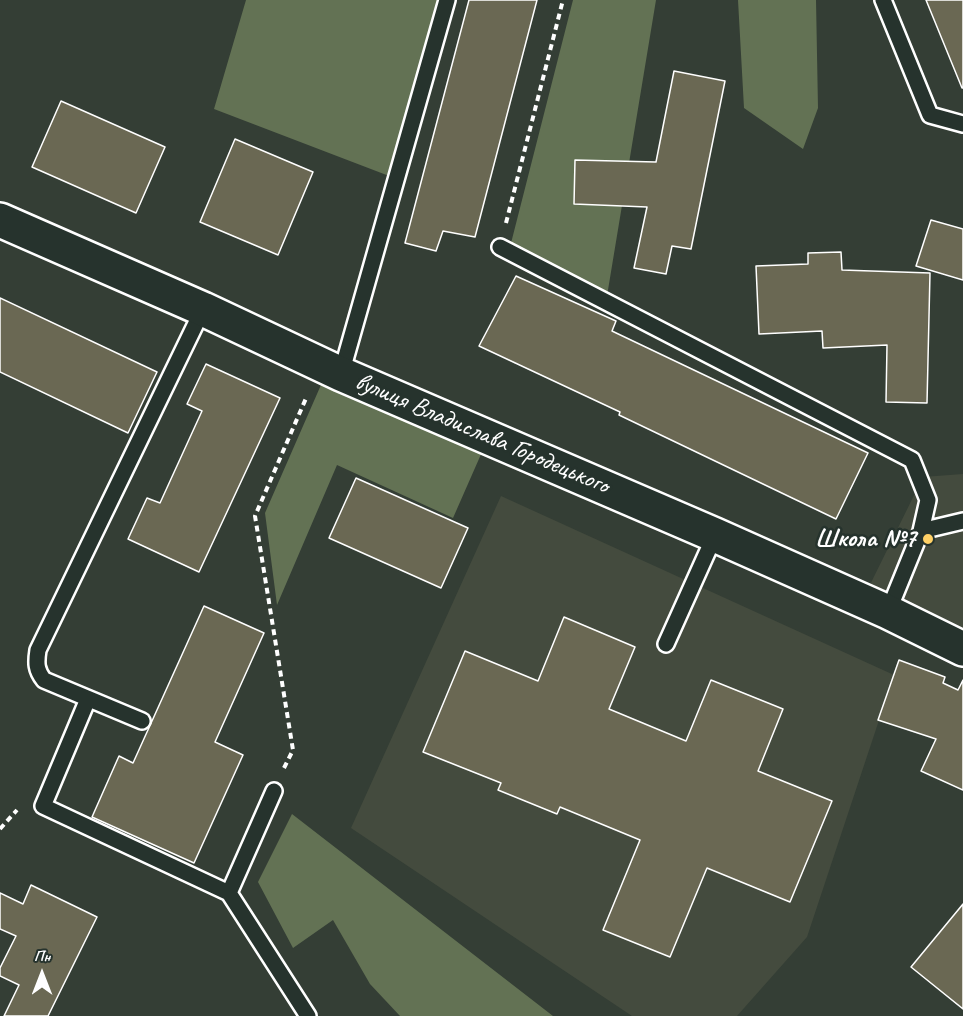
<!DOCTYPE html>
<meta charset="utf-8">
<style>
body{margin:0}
#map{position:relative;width:963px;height:1016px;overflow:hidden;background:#343e35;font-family:Caveat,sans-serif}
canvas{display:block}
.north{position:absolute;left:12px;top:944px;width:60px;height:60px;-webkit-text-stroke:4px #26332d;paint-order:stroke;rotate:0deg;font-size:16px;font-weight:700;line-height:24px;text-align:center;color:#fff}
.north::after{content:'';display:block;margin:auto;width:21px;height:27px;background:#fff;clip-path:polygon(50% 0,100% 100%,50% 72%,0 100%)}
</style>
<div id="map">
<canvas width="963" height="1016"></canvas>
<div class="north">Пн</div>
</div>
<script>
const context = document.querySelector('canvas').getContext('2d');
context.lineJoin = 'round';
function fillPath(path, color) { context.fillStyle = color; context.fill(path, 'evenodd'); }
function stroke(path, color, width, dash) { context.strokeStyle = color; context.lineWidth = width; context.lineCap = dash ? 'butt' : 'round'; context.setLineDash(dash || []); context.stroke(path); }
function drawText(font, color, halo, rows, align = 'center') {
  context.font = font + ' Caveat,sans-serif'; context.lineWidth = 5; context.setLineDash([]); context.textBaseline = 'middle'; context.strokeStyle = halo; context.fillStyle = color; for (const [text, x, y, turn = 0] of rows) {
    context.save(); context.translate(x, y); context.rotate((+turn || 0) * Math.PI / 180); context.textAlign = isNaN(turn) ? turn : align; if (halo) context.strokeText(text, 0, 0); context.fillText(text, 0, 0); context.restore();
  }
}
fillPath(new Path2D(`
 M963,474V650L862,601L923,477Z
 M501,496L894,675L807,937L737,1016H632L351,828Z`), '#444b3e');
fillPath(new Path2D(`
 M246,0H447L397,179L214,109Z
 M573,0H656L606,302L509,251Z
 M738,0H816L818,108L803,149L744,108Z
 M324,378L482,452L453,518L337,465L277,605L265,513Z
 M292,814L553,1016H400L370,984L333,920L293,948L258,882Z`), '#637254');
const building = new Path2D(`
 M469,0H537L475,237L443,231L436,251L405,243Z
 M926,0H963V88H962Z
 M674,71L725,81L691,249L672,246L666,274L634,268L647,207L574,204L575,160L656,162Z
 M61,101L165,147L136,213L32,167Z
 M235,139L313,172L278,255L200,222Z
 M931,220L963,229V280L916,266Z
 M841,252L842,270L930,273L927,403L886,402L887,345L823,348L822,331L759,334L756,266L808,264V253Z
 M516,276L616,321L612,331L868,453L836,519L619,415L620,412L479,346Z
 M0,298L157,372L128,433L0,372Z
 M206,364L280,398L199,572L128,539L147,498L160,503L202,411L187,404Z
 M356,478L468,528L441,588L329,538Z
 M204,606L264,633L215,742L243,755L194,863L92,817L119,756L133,763Z
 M564,617L635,647L609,709L686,741L711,680L783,709L758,771L832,801L790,902L707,868L670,957L603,930L640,840L560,807L557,814L498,790L501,783L423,752L465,651L538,681Z
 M899,660L945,677L943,683L958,690L963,680V790L921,771L936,739L878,720Z
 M31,885L97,917L48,1016H4L19,985L0,976V968L16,936L0,929V893L23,904Z
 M963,904V1009L911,967Z`);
fillPath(building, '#6a6853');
stroke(building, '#fff', 1.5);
const lane = new Path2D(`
 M883,0L930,115L963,124
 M500,247L912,460L928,500L921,531
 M341,374L447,0
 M888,612L921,531L963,521
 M666,644L715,535
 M88,699L43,806L229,893
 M142,721L44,680C36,670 36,663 38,650L203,309
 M274,791L229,893L308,1016`);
const secondary = new Path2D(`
 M0,220L203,309L341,374L715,535L888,612L963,649`);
stroke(lane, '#fff', 20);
stroke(secondary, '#fff', 38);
stroke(new Path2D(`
 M506,223L563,0
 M284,768L293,750L255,516L307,396
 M0,829L17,810`), '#fff', 4, [6, 4.5]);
stroke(lane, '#26332d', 15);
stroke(secondary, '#26332d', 33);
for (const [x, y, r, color] of [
 [928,539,6,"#ffd166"]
]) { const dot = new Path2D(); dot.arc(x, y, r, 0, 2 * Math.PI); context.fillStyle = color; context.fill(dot); stroke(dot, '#26332d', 2); }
drawText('26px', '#fff', '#26332d', [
 ["вулиця Владислава Городецького",482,434,23]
]);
drawText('bold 26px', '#fff', '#26332d', [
 ["Школа №7",916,539]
], 'right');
</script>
